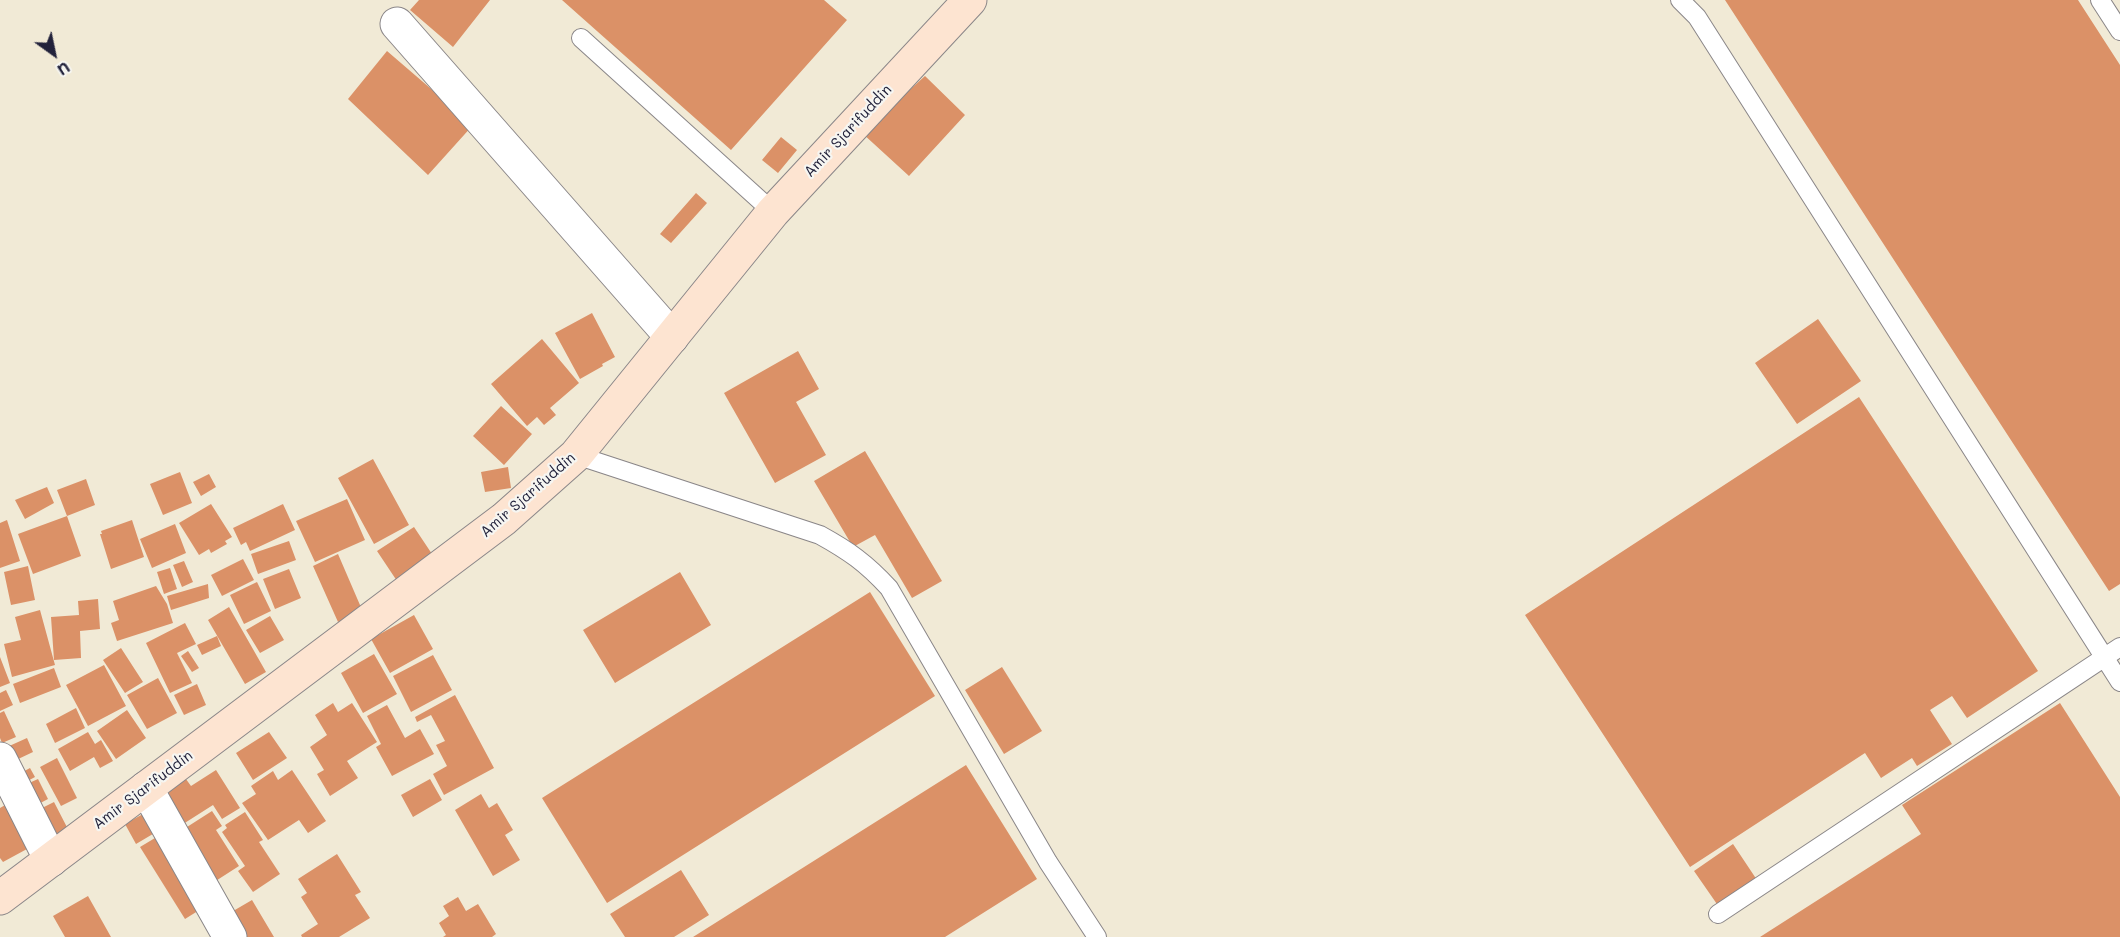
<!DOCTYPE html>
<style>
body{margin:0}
#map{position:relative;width:2120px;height:937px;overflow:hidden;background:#f1ead6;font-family:Mali,sans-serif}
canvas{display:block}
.north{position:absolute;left:24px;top:24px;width:60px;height:60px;-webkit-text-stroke:4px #f6f6f2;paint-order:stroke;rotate:147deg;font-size:16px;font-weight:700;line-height:24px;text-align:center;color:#22223b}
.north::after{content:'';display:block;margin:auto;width:21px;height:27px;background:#22223b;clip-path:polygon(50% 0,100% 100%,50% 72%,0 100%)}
</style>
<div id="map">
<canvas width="2120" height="937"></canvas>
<div class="north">U</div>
</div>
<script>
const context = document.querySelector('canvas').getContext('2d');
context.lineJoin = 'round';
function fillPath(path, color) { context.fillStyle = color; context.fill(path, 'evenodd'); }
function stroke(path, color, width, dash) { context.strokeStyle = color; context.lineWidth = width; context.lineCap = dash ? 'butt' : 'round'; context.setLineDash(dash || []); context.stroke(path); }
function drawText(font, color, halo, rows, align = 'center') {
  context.font = font + ' Mali,sans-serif'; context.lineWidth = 4.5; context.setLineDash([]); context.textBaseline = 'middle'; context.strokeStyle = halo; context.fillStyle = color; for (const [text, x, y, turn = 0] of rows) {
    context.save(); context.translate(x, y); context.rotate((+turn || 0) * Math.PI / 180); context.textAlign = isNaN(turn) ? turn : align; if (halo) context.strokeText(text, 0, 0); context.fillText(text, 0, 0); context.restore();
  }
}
fillPath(new Path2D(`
 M419,0H490L453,47L410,10Z
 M562,0H824L847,20L731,150Z
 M1725,0H2078L2120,65V584L2109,591Z
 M387,51L473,125L428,175L348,99Z
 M925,76L965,115L909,176L862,133Z
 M781,137L797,150L778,173L762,160Z
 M696,193L707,203L671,243L660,234Z
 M592,313L615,357L602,364L603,366L580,379L555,333Z
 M1818,319L1861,381L1797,424L1755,363Z
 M542,339L579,383L550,408L556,415L544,425L537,417L527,426L491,384Z
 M798,351L819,389L796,402L826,455L775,483L724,393Z
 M1859,397L2038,671L1967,718L1952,696L1930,710L1952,744L1917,766L1912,758L1881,778L1865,753L1690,867L1525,615Z
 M501,406L532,434L504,465L473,436Z
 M865,451L942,581L912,598L875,535L853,547L814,481Z
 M373,459L409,525L374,544L338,478Z
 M508,467L511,488L485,492L481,472Z
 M180,472L192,503L163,515L150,484Z
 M209,474L216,487L201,496L193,482Z
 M86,479L95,505L67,516L81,556L33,574L18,534L67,516L57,490Z
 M47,487L54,503L25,519L15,500Z
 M347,499L365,540L315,562L296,521Z
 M211,504L232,537L225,541L227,544L211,553L209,549L199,555L179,523Z
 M283,504L295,530L250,551L246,542L241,545L233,528Z
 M7,520L20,561L0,568V523Z
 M132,520L144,557L111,569L100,534H102L101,531Z
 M175,524L186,553L152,568L140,539Z
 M414,527L434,557L397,581L377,551Z
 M289,541L296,560L258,574L251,554Z
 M338,554L363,612L338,622L313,566Z
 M243,559L254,580L222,596L211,575Z
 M184,561L193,582L182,587L173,565Z
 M28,566L35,600L11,605L4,572Z
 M170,568L177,589L164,594L157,572Z
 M289,569L301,598L275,609L263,579Z
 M680,572L711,625L615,683L583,630Z
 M257,582L271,611L244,624L230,595Z
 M208,584L209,598L171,610L167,596Z
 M156,586L167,604L173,623L117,641L111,623L119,620L113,601Z
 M870,592L935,696L607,903L542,798Z
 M98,599L100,629L80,631L81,658L54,660L51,617L79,615L78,601Z
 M229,607L266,672L245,684L208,620Z
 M40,610L55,665L12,677L4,644L21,640L15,617Z
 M414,615L433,649L390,673L371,639Z
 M270,616L284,640L260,653L246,630Z
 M185,623L196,644L177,653L192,683L170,693L146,643Z
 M217,636L221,646L202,655L197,645Z
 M121,648L143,682L125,693L103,660Z
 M188,651L199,668L192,672L181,656Z
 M374,654L397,694L363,713L341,673Z
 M433,655L452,690L411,712L393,676Z
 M0,657L10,683L0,687Z
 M104,665L126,706L88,726L66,685Z
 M1002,667L1042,731L1004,754L965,690Z
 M54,668L61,687L20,703L13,684Z
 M158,678L177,713L147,729L127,695Z
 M197,684L206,705L184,715L174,695Z
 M6,690L13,705L0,711V693Z
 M455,695L494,768L444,795L433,774L447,766L436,745L445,741L431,715L417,722L415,717Z
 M333,703L338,712L352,703L377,742L347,761L358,778L330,796L317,774L324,770L310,747L327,735L315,715Z
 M2060,703L2120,797V937H1760L1921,834L1902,805Z
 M387,705L405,738L420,729L434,754L392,776L376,747L381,744L367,716Z
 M76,708L85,728L55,743L46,724Z
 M127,710L146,738L116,759L97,731Z
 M4,711L16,737L2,743L0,738V713Z
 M88,732L95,744L101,740L113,761L100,768L94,757L70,771L58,749Z
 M269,732L287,758L253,780L236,753Z
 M27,738L33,752L14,761L7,747Z
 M57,758L77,798L61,806L40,767Z
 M966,765L1037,879L945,937H693Z
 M30,768L35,777L22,784L17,775Z
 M216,770L240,808L222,819L213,805L180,826L158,791L183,775L191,786Z
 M292,770L326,821L308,833L299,820L268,840L242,803L256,794L251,786L273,771L278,780Z
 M38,779L48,799L29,809L18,788Z
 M430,779L442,800L413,817L401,795Z
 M481,794L489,808L497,803L513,830L505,835L520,860L493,876L455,810Z
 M14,800L38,843L3,862L0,858V808Z
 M54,802L71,835L48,846L32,813Z
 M152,809L163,828L136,844L125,824Z
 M212,811L222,826L216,830L239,866L211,884L186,844L194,839L187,827Z
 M245,812L263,840L259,842L280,874L253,892L238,871L245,866L222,832L227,828L225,825Z
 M165,832L209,904L185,919L140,847Z
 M1733,844L1757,880L1719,907L1694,871Z
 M337,854L361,892L355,895L370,918L339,937H302L301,935L318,924L301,897L307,893L298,879Z
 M681,870L709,915L674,937H625L610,914Z
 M88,896L111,937H65L53,916Z
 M458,897L466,911L478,904L496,934L492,937H443L446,935L439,923L449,916L443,906Z
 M252,900L274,937H241L228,914Z`), '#db9167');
const service = new Path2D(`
 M1680,0L1697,17L2120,682
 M2100,0L2120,31
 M581,38L773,212
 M576,455L820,535C849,551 866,563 889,588L1048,862L1097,937
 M1718,914L2120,647`);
const minor = new Path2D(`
 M397,24L672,337
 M0,759L51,860
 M146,788L230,937`);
const secondary = new Path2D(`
 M0,898L504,519L576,455L773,212L970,0`);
stroke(service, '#8a8688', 20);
stroke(minor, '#8a8688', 35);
stroke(secondary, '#8a8688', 35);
stroke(service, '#fff', 18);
stroke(minor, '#fff', 33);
stroke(secondary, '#fde4d1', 33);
drawText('15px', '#22223b', '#f6f6f2', [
 ["Amir Sjarifuddin",848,131,-47],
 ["Amir Sjarifuddin",528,495,-41],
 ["Amir Sjarifuddin",143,790,-37]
]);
</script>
